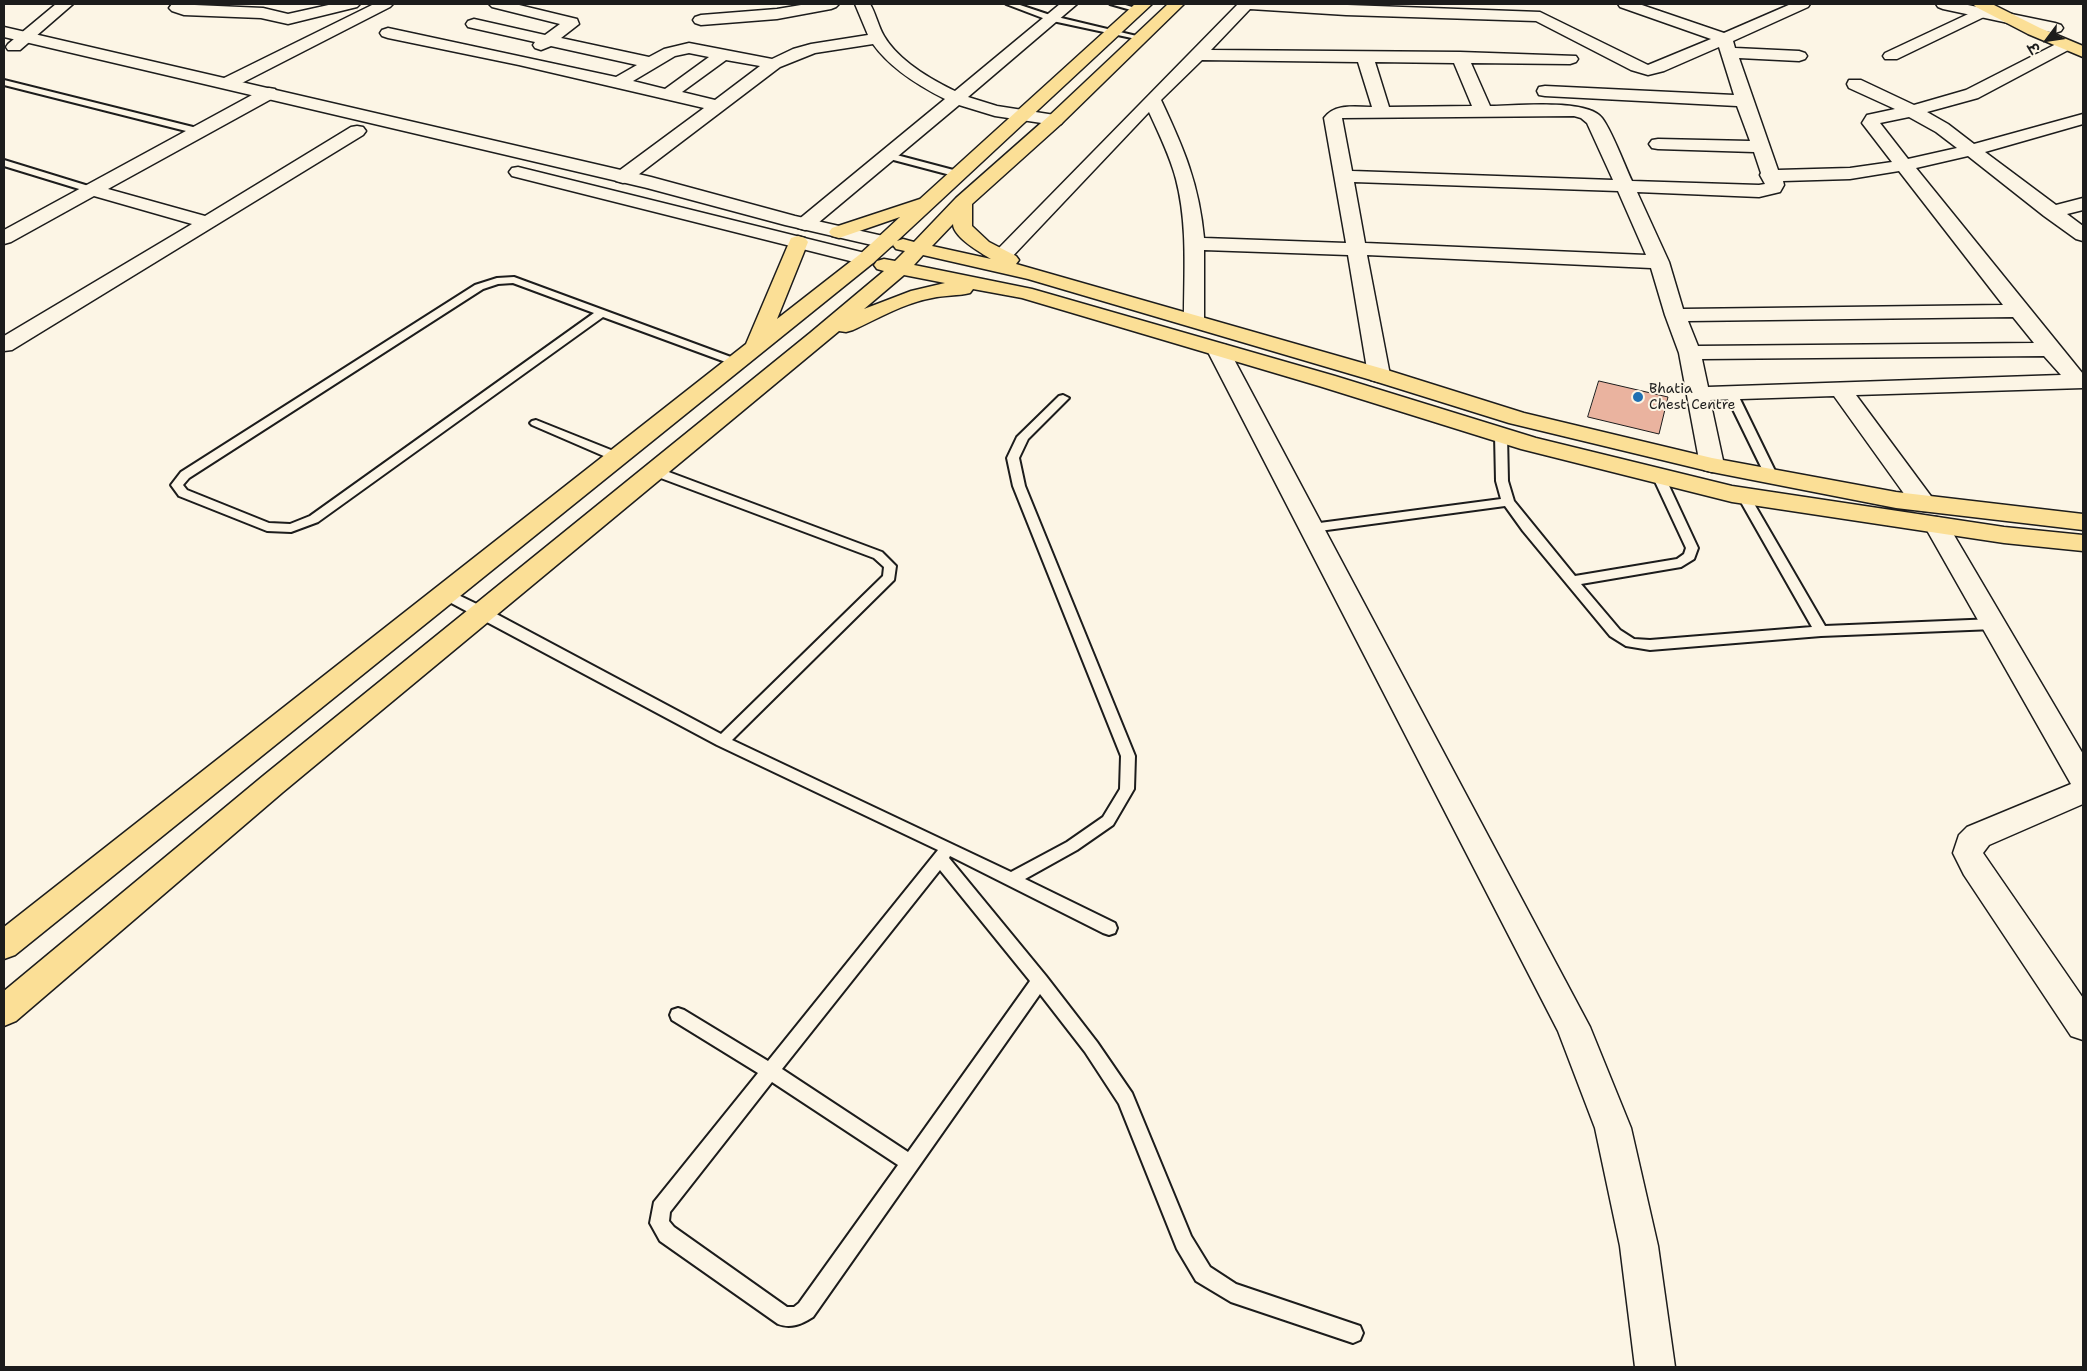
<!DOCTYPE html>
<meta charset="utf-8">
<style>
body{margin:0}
#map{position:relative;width:2087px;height:1371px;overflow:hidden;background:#fcf5e5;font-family:"Shantell Sans","Playpen Sans Deva",sans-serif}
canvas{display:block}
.frame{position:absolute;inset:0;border:5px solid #1c1c1c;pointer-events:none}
.north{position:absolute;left:2022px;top:15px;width:50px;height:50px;-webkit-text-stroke:4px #fcf5e5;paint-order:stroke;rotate:239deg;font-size:14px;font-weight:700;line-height:20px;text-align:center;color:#1c1c1c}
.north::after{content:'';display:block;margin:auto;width:18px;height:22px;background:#1c1c1c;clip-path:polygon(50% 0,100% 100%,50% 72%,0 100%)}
</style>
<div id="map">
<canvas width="2087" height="1371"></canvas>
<div class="frame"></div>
<div class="north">उ</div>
</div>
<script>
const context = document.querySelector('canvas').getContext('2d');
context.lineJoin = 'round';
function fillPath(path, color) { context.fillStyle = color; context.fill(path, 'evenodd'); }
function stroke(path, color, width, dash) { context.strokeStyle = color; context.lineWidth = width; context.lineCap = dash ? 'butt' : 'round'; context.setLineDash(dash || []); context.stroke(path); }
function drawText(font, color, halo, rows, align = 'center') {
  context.font = font + ' "Shantell Sans",sans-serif'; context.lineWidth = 4; context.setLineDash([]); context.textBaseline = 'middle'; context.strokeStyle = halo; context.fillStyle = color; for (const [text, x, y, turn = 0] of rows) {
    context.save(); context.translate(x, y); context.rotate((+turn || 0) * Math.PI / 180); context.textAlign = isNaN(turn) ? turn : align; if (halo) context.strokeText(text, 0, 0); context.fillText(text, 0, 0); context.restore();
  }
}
const building = new Path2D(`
 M1599,381L1668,397L1659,434L1588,417Z`);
fillPath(building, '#eab39f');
stroke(building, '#1c1c1c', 1);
const lane = new Path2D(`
 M1006,4H1017L1053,16L1145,38L1141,40L1048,20Z
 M1110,4H1122L1142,10L1138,12Z
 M4,80L201,129L202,131L198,134L4,85Z
 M889,153L961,172L963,174L958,177L886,158V154Z
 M4,160L95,188L97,190L95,192H89L4,166Z
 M514,277L739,360L740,362L739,364H731L603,317L318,522L291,532L267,531L179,496L171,485L181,472L475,285L497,278ZM513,283L594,313L310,516L290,524L269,523L187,490L183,485L189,478L483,289L498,284Z
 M1731,390L1737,393L1777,475L1775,478L1771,479L1765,475L1725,393Z
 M1063,395L1069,398L1028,439L1019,458L1025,486L1135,756L1134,789L1113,825L1077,850L1025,879L1115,923L1117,928L1115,933L1109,935L1103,933L950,856L949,858L1046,976L1097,1042L1132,1093L1191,1236L1210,1267L1236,1284L1360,1326L1363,1333L1360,1340L1353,1343L1231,1302L1196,1281L1177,1249L1119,1104L1085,1052L1040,994L813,1317C802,1324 791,1329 778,1324L660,1241L650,1223L654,1202L758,1073L672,1020L670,1015L672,1010L678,1008L684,1010L768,1061L938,850L717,745L440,597L439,594L440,591H450L487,609L721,734L883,576L884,567L874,558L650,474L648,471L650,468H658L882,552L896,566L894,580L732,740L1011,872L1067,842L1103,817L1120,789L1121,756L1013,486L1007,458L1017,437L1059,396ZM940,870L1030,981L908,1152L782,1069ZM772,1082L898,1165L799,1303L794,1307H787L674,1227L669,1221L670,1212Z
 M536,420L621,454L623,457L621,460H613L532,425L530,423L532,421Z
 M1501,431L1507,435L1508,481L1514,501L1575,576L1677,559L1684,554L1686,548L1652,475L1658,471L1664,475L1698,548L1694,559L1681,567L1581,584L1620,630L1634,639L1650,640L1812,627L1737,495L1743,491L1749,495L1825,626L1994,619L1999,621L2001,624L1999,627L1994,629L1821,636L1650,650L1626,646L1610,636L1523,531L1505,506L1312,532L1306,528L1312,524L1501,499L1496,481L1495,435Z`);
const street = new Path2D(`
 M56,4H73L20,50H8L6,47L8,44Z
 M172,4L263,8L288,14L333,4H360L357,7L288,24L261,18L184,15L172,11L169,8Z
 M374,4H393L390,7L234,87H222L220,83L222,79Z
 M489,4H515L577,19L579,24L561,38L649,57L664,49L689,43L772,59L793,49L811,44L868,35L855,4H870C876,14 878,26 884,36C898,60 930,79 955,91L1060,4H1077L968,97L997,106L1061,116L1064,120L1061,124L1055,125L995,116L959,105L812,228L805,230L798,228L795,224L798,220L945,99C919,86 890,68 873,44L815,53L780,67L630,181L623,183L616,181L614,177L616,173L704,108L519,65L388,38L382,36L380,33L382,30L388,28L616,77L637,65L551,46L541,50L535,48L533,45L535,42L468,27L466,24L468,21L474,19L545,35L560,24L492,7ZM689,53L709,57L665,89L633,81L675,56ZM726,60L760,66L715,100L682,92Z
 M807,4H839L836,7L831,9L777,19L701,25L695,23L693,20L695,17L701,15L777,9Z
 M1238,4H1320L1540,12L1648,65L1711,39L1620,7L1618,4H1639L1724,33L1791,4H1810L1808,7L1733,41L1735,48L1799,51L1805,53L1807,56L1805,59L1799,61L1739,58L1778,170L1850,168L1892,162L1862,123L1867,115L1895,109L1849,88L1847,84L1849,80H1861L1914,105L1966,90L2060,42H2072L2074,45L2072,48L1978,98L1927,112L1948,124L1974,144L2083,114V124L1985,152L2056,205L2083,198V210L2067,214L2083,226V241L2076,239L2044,216L1968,156L1916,168L2083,374V388L1856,395L1936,503L1933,509L1924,511L1915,509L1834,396L1710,400L1724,465L1720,470L1712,472L1704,470L1700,465L1679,353L1665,315L1651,268L1367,255L1390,375L1387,380L1379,382L1371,380L1368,375L1348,255L1204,250V320L1201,324L1194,326L1187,324L1184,320C1184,273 1188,225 1176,179C1170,156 1159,134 1149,112L1009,260L1002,262L995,260L992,256L995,252ZM1250,9L1346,15L1536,21L1631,70L1648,75L1664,71L1719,47L1734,95L1545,86L1539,87L1537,91L1539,95L1545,96L1737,106L1750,141L1658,139L1652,140L1649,144L1652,148L1658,149L1754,152L1761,173L1760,175L1765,184L1759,185L1632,181C1624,164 1612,131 1602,118C1587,98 1514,106 1490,106L1471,63L1570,64L1576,62L1578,59L1576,56L1460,52L1211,50ZM1202,60L1358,62L1372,107C1355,107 1335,103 1324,118L1346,243L1204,238C1199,184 1184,149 1161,100ZM1375,62L1454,63L1472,106L1389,107ZM1574,116L1581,118L1587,123L1613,180L1352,171L1342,118ZM1909,117L1936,132L1957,148L1908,159L1880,123ZM1899,171L2003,305L1683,309L1669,262L1637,192L1759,197L1780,192L1784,185L1783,181L1850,179ZM1354,182L1618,191L1646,255L1365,243ZM2013,317L2034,343L1698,346L1688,321ZM2044,356L2061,375L1708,387L1702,359Z
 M1981,8L1986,10L1989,13L1986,16L1897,59H1885L1883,56L1885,53Z
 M269,88L275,89L277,93L275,97L108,189L205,216L351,127L357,126L363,127L366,131L363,135L12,350L4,351V336L192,224L94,196L11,242L4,244V230L263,89Z
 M1936,517L1945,519L1948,525L2083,754V804L1989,845L1983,853L2083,998V1040L2071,1036L1964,875L1953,853L1959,835L1967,827L2071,784L1924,525L1927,519Z`);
const secondary = new Path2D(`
 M1936,4H1963L2055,23L2061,25L2063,28L2061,31L2055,33L1943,9L1938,7Z
 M4,27L651,177L795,216L892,238L895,242L892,246L885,248L785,225L647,188L4,37Z
 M518,167L873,255L876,259L873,263L866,265L512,176L509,172L512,168Z
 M1218,344L1226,345L1229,350L1590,1027L1631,1128L1658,1246L1675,1367H1635L1620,1246L1595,1128L1558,1031L1207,350L1210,345Z`);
const primary = new Path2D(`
 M1135,4H1152L897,241L903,239L914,242L956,198L1049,116L1168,4H1184L1061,124L972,204V226L989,242L1016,256L1019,260L1016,264L1387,370L1524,413L1712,458L1896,492L2083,514V530L1896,508L1712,472L1509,423L1371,380L1028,279L923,255L914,265L1032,289L1335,376L1536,438L1732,486L2004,527L2083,535V551L2004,543L1732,502L1521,449L1319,386L1022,298L973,289L970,293C958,296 945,295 932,298C904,303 879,318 853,330L846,332L839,331L283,792L16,1021L4,1026V991L263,776L810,333L884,271L877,269L874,265L877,261L884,259L895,261L905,251L896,249L893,245L895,243L873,263L15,955L4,959V927L746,344L791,238L798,236L805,238L808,242L777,319L859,255L900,217L839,238L832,236L829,232L832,228L920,199ZM953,224C953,237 981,253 991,259L932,246ZM904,275L945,283L911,291L864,309Z
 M1973,4H1992L2040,28L2083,46V57L2028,34L1976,7Z`);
stroke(lane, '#1c1c1c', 4);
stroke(street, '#1c1c1c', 3);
stroke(secondary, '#1c1c1c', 3);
stroke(primary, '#1c1c1c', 3);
fillPath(lane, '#fcf5e5');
fillPath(street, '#fcf5e5');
fillPath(secondary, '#fcf5e5');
fillPath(primary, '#fbdf96');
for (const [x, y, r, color] of [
 [1638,397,6,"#1f6fb2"]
]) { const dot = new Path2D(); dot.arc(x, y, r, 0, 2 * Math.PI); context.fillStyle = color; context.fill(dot); stroke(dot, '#fcf5e5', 2); }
drawText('14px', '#1c1c1c', '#fcf5e5', [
 ["Bhatia",1649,389],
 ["Chest Centre",1649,405]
], 'left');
</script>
